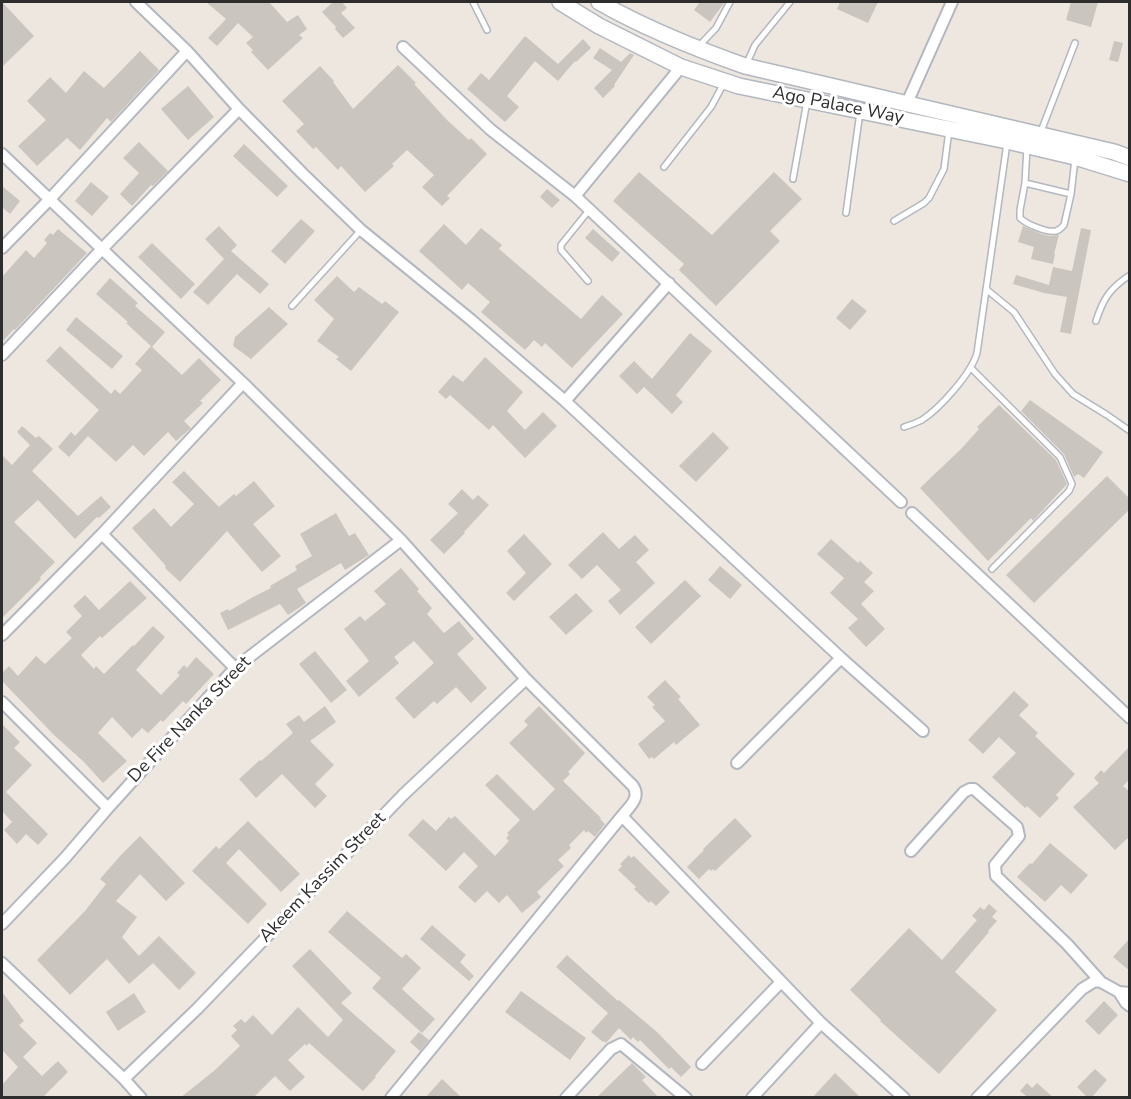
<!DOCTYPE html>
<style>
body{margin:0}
#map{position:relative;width:1131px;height:1099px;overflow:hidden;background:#eee7e0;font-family:"Nunito Sans",sans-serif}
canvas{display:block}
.frame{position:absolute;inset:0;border:3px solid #2d2d2d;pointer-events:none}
</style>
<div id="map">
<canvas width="1131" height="1099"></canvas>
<div class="frame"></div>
</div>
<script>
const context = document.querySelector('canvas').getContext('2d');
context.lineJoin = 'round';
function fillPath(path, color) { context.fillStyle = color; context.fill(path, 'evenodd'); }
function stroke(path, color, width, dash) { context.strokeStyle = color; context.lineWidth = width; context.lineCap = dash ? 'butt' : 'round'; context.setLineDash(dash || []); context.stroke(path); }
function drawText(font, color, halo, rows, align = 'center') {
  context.font = font + ' "Nunito Sans",sans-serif'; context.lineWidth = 6; context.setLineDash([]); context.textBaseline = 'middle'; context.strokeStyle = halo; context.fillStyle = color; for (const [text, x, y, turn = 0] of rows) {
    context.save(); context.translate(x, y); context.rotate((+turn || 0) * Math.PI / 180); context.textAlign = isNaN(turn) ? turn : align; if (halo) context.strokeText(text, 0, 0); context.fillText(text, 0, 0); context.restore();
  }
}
fillPath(new Path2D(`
 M2,2L34,36L2,67Z
 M206,2H269L287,22L298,15L307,29L299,35L303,38L268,70L251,52L253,50L246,43L253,37L238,23L217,46L208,38L226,19Z
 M333,2H342L347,8L341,13L355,28L343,38L335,29L336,27L322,12Z
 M700,2H725L710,22L694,10Z
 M840,2H878L868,23L837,9Z
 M1071,2H1098L1091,27L1066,20Z
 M525,36L558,64L583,39L591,48L576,62L575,61L558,81L535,61L507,96L519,107L505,122L467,89L481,73L489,80Z
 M1114,41L1123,43L1118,62L1109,60Z
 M600,48L621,62L630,53L634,55L614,85L615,86L603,98L594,88L612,70L593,58Z
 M140,51L159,70L111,122L107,118L80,150L67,138L37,166L18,146L46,120L27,101L50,77L66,93L84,71L104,88Z
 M398,65L416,83L414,84L447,120L469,140L471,138L487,154L447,196L450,198L442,206L422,187L434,175L407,150L392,164L394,166L365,192L341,166L338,170L316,147L313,149L296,131L304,124L282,101L320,66L334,81L333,82L353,109Z
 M188,86L214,117L188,140L161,109Z
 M139,142L168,171L153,186L151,185L132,206L120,194L139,173L123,158Z
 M244,144L288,186L277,197L233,156Z
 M639,172L712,235L774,172L802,199L770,231L780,241L716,306L679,270L684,264L613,201Z
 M91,182L109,197L92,216L75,201Z
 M2,186L20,201L10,214L2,207Z
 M547,189L560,200L552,208L540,197Z
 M301,219L315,231L285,264L271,251Z
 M444,224L466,245L481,228L502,245L499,249L581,319L602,295L623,314L572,368L545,343L542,347L534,340L525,350L481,312L490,302L468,283L462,290L419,251Z
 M219,226L237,245L231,251L269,284L260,294L237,274L208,305L193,292L224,259L205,239Z
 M1023,226L1041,234L1051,236L1059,235L1054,254H1055L1053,264L1031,259L1034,247L1018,242Z
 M1081,228L1091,230L1071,334L1060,332L1067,297L1044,293L1013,284L1016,275L1049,285L1053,267L1072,271Z
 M58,229L87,253L15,330L14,329L2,342V277L26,250L34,258L47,243L44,240L50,233L53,235Z
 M593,229L620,253L612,262L585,238Z
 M152,243L195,284L181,299L138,257Z
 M337,276L354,292L359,287L382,304L385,301L399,312L351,371L336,359L339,357L317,341L334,319L314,300Z
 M110,278L138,303L135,306L165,332L152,347L126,323L128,322L96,294Z
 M852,299L867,311L850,330L836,318Z
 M269,307L288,324L251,359L233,346L235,337Z
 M76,317L123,356L112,369L66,330Z
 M690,333L712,351L676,395L683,402L672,414L644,387L637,394L619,376L634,361L652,379Z
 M60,346L111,394L115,389L120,394L142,370L135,364L151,346L182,375L199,358L221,380L200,401L203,403L184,421L191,428L176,441L168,432L144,456L133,445L116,462L88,436L69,457L58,447L71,432L75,436L99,410L46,361Z
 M485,357L523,392L507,411L525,430L543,412L557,426L525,458L493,425L489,430L450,395L446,399L438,392L453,375L463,382Z
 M1030,400L1103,452L1084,478L1078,474L1074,477L1064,454L1021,411Z
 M999,405L1056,460L1067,484L1033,521L1031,518L988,561L920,488L961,449L979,429L977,427Z
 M22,426L36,438L39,436L53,449L32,471L78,516L101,496L111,507L99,518L97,517L75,539L38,500L14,522L55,562L40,577L41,579L2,618V455L12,465L30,445L17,432Z
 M713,432L729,448L696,482L679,466Z
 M184,471L219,507L234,494L236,496L254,481L275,506L253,524L281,556L262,572L227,531L180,582L165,568L166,566L132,528L154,508L171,527L194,504L172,482Z
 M1107,476L1130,499V509L1034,603L1006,575Z
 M462,489L473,500L478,495L489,505L464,532L465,533L444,554L430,540L458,513L448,504Z
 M336,513L349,536L355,533L369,555L345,570L341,563L297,589L306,603L288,615L280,604L228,630L220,613L228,609L229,611L253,597L271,588L270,586L297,570L295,566L312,556L300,534Z
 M603,532L619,549L635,535L649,550L636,562L655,583L620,615L608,601L621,590L597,565L582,579L568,565Z
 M524,534L552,564L514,601L506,593L526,573L507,551Z
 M831,539L858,563L860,561L873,573L864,582L874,591L861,604L885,629L866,647L848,628L858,619L830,593L844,578L817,554Z
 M720,566L742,585L730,599L708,580Z
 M401,568L419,589L417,591L432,608L427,614L444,633L459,621L474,639L457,654L487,688L471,703L456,687L437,704L434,701L414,719L395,698L434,663L414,641L394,657L399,663L359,697L346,681L369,661L344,629L360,616L365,621L386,604L374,591Z
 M685,580L701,596L651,644L635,627Z
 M130,581L147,598L102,638L100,636L81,655L94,669L96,666L104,674L133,645L134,646L153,626L165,637L136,670L161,695L180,675L177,673L184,665L187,668L196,657L214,674L186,704L183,701L163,722L161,720L148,733L142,728L132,738L112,717L98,733L127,761L103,783L84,762L54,735L2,681V673L9,666L18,676L36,656L45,664L72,638L66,632L82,616L73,606L85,595L99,610Z
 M576,593L593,611L566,635L549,617Z
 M315,651L347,690L331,703L299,664Z
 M665,680L681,697L678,699L700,725L676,745L674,742L654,759L652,757L649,759L638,744L665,721L652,707L655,705L647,697Z
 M1014,691L1029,705L1019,715L1038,733L1035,736L1075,774L1056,795L1059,798L1040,818L1027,806L1025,808L992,777L1016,753L999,737L983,754L968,740Z
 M325,706L336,722L310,741L334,765L315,784L327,796L315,808L282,774L256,798L239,779L260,760L261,761L293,733L286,724L299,715L304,722Z
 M539,706L585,753L568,772L570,774L563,781L601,818L600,819L605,824L595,837L588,831L586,833L584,830L569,845L571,848L558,860L564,866L537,892L541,897L522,913L507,895L499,903L487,891L475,903L458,887L478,866L464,852L446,871L408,835L423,819L436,831L449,817L451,819L455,816L495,856L509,841L506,838L509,835L507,833L520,820L485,785L497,774L534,811L555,789L509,743L528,725L524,721Z
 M2,724L20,742L14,748L32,765L6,792L48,834L38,845L26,834L17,844L4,830L12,822L2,811Z
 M1130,746V779L1123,786L1130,792V836L1115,850L1073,807L1099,783L1094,778L1101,770L1104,773Z
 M735,818L752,836L715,871L713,869L711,871L709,869L699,879L687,867L704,850L703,849Z
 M248,821L300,874L281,892L239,849L226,863L267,904L248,924L192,871L216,846L219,849Z
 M140,836L185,883L166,901L140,874L116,901L137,917L122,937L139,956L159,936L196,973L179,990L153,963L129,984L107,959L70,995L37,960L85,911L106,884L100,879L121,855Z
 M1050,843L1088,875L1071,894L1061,885L1045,902L1017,877L1030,863L1032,864Z
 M629,855L631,858L634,856L670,892L656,906L651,901L649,903L634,889L636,887L618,870L622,866L620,864Z
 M989,904L997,911L992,917L997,921L988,931L989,932L955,972L997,1010L939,1074L880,1021L881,1020L850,990L909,928L942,960L977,920L972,916L980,907L984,910Z
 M347,911L402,958L406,954L421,968L402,989L435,1019L422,1033L372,988L381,978L328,932Z
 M432,925L466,955L460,962L474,976L469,981L420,939Z
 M1130,938V971L1113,957Z
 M310,949L352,993L341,1003L396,1051L375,1076L376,1077L363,1091L309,1043L307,1046L305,1044L288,1060L305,1077L290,1091L275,1076L253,1098H180L215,1070L240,1046L231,1036L237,1030L233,1026L241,1019L245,1023L253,1015L272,1035L298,1007L328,1037L343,1020L292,966Z
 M567,955L618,1001L619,1000L657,1032L691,1067L681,1077L671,1067L669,1069L640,1040L638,1042L633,1037L631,1040L619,1028L606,1043L604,1041L603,1042L591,1032L608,1013L556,967Z
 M521,991L586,1038L570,1060L505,1012Z
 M2,992L24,1021L19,1025L37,1043L23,1057L42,1076L58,1061L68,1072L42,1098H2V1085L18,1067L2,1050Z
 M134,993L146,1012L118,1031L106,1012Z
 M1104,1001L1118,1015L1099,1035L1085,1021Z
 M419,1032L429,1040L420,1051L410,1042Z
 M632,1063L646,1077L642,1080L659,1098H596Z
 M1095,1069L1107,1080L1091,1098H1088L1077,1087Z
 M835,1073L861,1098H812Z
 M442,1079L462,1098H425Z
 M1027,1083L1032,1088L1037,1083L1054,1098H1024L1026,1096L1020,1091Z`), '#cac5be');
const lane = new Path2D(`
 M473,2L487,30
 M698,47L716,28L730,2
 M746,65L755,45L790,2
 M1040,134L1075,43
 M1027,147L1025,183L1020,210V218C1026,224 1047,233 1056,231C1060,230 1061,228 1064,225L1071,194L1075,159
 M664,167L711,107L724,83
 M793,179L807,101
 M1025,183L1071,194
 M846,213L860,112
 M894,221L924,203L929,198L944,169L949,130
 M588,281L561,250V245L590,209
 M986,289L1014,312L1055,374L1073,394L1107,415L1130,431
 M292,306L361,230
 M1096,321C1103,299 1110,288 1130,275
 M971,368L1060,457L1072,484L1069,491L992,569
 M904,427C910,425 916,423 922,420C940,408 971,374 977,353L1007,143`);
const street = new Path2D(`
 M136,2L187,51L239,109L302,173L361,230L470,319L565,401L841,658L923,731
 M403,47L491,130L575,196L901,502
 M907,103L952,2
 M2,154L243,383L401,540L526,679L633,786C641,798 629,807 622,816L391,1098
 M575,196L681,67
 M2,248L49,200L187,51
 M2,355L101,250L239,109
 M565,401L669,283
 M912,513L1130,718
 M102,534L235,668
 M2,635L102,534L243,383
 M2,702L108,808
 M737,763L841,658
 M622,816L821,1023L904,1098
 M911,851L964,792L970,789H974L1017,827L1019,836L995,865L996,876L1067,944L1101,982L1119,992
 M2,924L65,858L108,808L235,668L401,540
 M2,963L124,1079L141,1098
 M1130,993L1119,992L1126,1003L1130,1006
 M702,1064L781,982
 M124,1079L197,1009L403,795L526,679
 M566,1098L611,1049L621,1044L686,1098
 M752,1098L821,1023
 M977,1098L1082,989L1095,981L1101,982`);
const secondary = new Path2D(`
 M560,2L599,26L681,67L739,86L1007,141L1075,157L1130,174
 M599,2C646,29 694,48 745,66L1114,152L1130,158`);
stroke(lane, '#b3b7c0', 8);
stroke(street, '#b3b7c0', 14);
stroke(secondary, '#b3b7c0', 18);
stroke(lane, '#fff', 5);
stroke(street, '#fff', 10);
stroke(secondary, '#fff', 15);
drawText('18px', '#2d2d2d', '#fff', [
 ["Ago Palace Way",838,106,11],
 ["De Fire Nanka Street",190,720,-46],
 ["Akeem Kassim Street",323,878,-46]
]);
</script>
